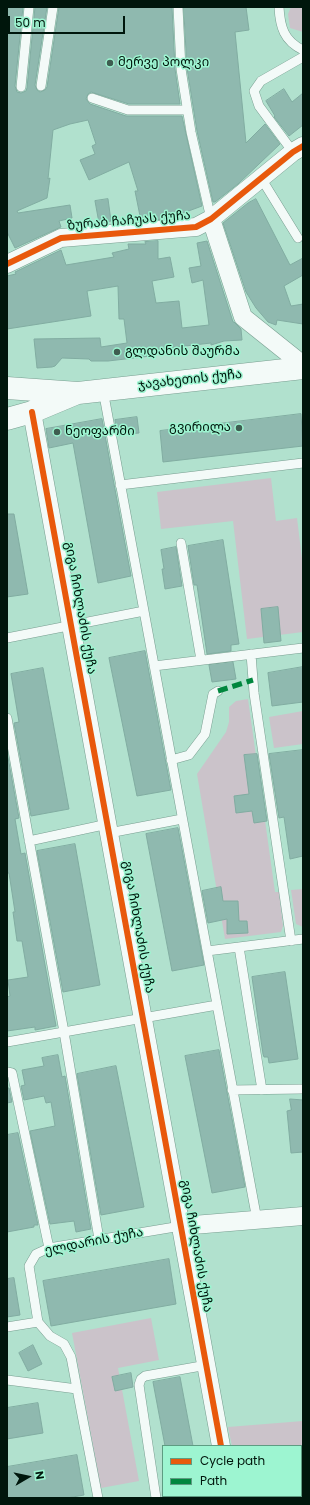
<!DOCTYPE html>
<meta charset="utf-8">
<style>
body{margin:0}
#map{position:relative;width:310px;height:1505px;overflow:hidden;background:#b1e1ce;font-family:Poppins,sans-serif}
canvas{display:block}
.frame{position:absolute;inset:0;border:8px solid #00160c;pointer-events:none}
.legend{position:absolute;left:162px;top:1445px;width:140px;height:52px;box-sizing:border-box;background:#9df5d1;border:1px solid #5e9c82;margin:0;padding:5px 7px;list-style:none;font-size:12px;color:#00160c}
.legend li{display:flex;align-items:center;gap:8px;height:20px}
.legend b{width:20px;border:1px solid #5e9c82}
.north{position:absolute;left:8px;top:1457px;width:40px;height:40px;-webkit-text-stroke:3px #9df5d1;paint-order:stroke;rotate:81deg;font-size:11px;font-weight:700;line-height:16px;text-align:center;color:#00160c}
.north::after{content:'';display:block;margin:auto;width:14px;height:18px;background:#00160c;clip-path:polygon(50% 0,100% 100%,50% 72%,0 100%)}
.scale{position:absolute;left:8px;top:16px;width:117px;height:18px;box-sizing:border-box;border:2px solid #00160c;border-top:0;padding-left:5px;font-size:12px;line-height:14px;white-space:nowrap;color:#00160c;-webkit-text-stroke:3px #9df5d1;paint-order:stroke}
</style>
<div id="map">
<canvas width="310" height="1505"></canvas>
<div class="frame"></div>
<ul class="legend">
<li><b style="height:5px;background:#e8590c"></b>Cycle path</li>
<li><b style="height:5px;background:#00873e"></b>Path</li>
</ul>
<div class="north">N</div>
<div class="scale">50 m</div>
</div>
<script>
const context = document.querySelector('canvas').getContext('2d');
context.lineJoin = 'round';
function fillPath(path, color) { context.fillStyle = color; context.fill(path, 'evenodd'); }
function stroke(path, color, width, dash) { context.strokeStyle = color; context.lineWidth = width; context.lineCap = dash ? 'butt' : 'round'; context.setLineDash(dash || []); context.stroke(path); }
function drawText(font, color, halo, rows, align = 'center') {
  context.font = font + ' Poppins,"Noto Sans Georgian",sans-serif'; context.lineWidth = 3; context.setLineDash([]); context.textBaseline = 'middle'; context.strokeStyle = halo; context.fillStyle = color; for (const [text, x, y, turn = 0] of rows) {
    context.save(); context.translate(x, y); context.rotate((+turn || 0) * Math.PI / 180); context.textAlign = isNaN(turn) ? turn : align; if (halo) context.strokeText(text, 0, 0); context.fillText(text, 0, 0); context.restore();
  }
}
fillPath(new Path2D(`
 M291,7H303V32L290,28L288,14Z
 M271,478L276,521L297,518L303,567V632L247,639L233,521L161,529L157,492Z
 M248,699L275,892H279L283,926L281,932L225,939L197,774L226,732L229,722V707L236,701Z
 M303,711V744L274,748L269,717Z
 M303,889V927L296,924L291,890Z
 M151,1318L159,1360L118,1368L139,1481L101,1488L72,1333Z
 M303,1421V1498H242L241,1496H301V1446H232L228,1427Z`), '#cbc3ca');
const building = new Path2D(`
 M7,7H23L15,86L17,92L21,93L26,91L27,88L35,7H47L35,85L37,90L40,92L45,90L47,87L59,7H172L175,69L180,104H129L91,92L88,94L86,99L90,104L126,116H182L202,206L175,216V218L141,221L135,191H138L129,162L89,180L80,160L95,154L92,146L96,144L88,120L70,124L53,130L48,179L50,178L47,198L17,211L18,213L70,205L72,218L59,221L61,227L15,248L7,232Z
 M184,7H246L249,30L235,32L246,143L265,124L280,144L238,184L215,202H213L197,131L187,68Z
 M284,89L292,102L303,93V125L289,136L274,117L275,116L266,101Z
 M108,199L111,221L99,223L95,201Z
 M256,199L290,265L303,258V275L284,286L291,306L303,304V324L277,320L276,325L268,322L256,308L246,292L223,223L248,203Z
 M158,241V259L170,257L174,277L152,281L156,303L179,301L182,328L209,325L203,280L192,283L189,268L201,266L197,243L207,241L233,322H234L241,329L242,340L224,341L211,345V343L151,350V356L108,361H91L89,359L62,358L55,366L52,367L37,368L34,339L100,338L101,347L127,343L124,319H119L118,286L87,291L91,316L7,329V276L16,274L15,272L61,250L66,265L114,257L112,253L129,249L128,244H146L145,242Z
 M301,414L303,446L163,462L160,431Z
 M137,417L139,433L117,435L115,420Z
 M102,419L131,576L98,583L73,443L49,448L46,429Z
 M7,514H14L28,594L7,597Z
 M223,540L239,644L231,645V651L207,654L197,585H194L188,546Z
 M176,547L182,586L165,589L162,569H164L161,550Z
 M278,607L281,641L264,643L261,609Z
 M145,651L171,790L137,796L109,658Z
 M233,662L236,679L212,682L209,665Z
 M303,667V702L272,706L268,673Z
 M43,668L69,809L31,816L14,723L19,722L11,674Z
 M303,750V856L290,859L284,817L279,818L269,754Z
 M7,752L19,818L15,819L21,854L25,853L56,1026L35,1030V1027L7,1031V997L10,996L8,980L28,977L22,941H17L13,912H15L9,873H7Z
 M257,754L267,821L254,823L252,811L236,813L234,796L249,794L244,755Z
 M178,828L204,965L172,971L146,834Z
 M75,844L100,985L63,992L37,851Z
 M221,887L223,901H238L239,921H247L248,933L227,934V919L208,923L202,891Z
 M285,972L298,1059L269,1063L268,1057H264L263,1054L252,977Z
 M219,1050L245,1187L212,1193L185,1056Z
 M58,1055L62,1077L65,1076L91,1229L76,1232L74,1221L50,1224L30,1131L55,1126L51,1102L46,1103L44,1096L24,1100L21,1086L25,1085L22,1070L44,1066L42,1058Z
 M116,1066L144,1207L101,1215L77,1074Z
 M7,1088H9L12,1102L7,1103Z
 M290,1099L303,1100V1152L291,1153L287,1111L291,1110Z
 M18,1133L38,1225H34V1227L7,1232V1135Z
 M169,1259L176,1304L51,1326L43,1281Z
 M14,1278L20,1315L7,1317V1279Z
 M33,1345L42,1364L28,1371L19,1353Z
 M131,1373L133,1387L115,1391L112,1377Z
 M180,1377L193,1446H165L153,1382Z
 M38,1403L43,1433L7,1439V1408Z
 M77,1455L84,1495L67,1498H7V1467Z`);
fillPath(building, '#8fb9af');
stroke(building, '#81aca1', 1);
const service = new Path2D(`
 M178,7L181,69L191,132L211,219
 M279,7C280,27 284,41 303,50
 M41,86L53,7
 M21,87L29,7
 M92,98L128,110H187
 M293,152L259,106L254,91L261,81L303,57
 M261,178L298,238
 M103,390L257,1220
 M120,485L303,463
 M181,543L201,660
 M7,638L144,611
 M251,654L254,693L291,941
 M154,666L303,648
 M7,718L64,1032L99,1239
 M171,760L189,755L205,734L213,694L218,691
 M109,833L182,819
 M29,841L108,824
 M239,947L262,1090
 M207,951L303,939
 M7,1042L217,1005
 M7,1072L12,1073L49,1248
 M232,1090L303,1089
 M7,1327L38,1322
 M7,1380L77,1389L71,1357L64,1344L50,1336L38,1322L29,1266L36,1254L49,1248L181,1226
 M77,1389L98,1498
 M156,1498L139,1385L141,1379L145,1376L207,1365`);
const minor = new Path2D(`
 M211,219L243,317L303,365
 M7,264L61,238L196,227L211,219L293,152L303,146
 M32,412L221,1446
 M181,1226L303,1216
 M230,1496L231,1498`);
const primary = new Path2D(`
 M7,388L78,393L303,368
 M7,419L32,412L75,394`);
stroke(service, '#789e90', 10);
stroke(minor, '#789e90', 19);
stroke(primary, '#789e90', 23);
stroke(service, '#f3faf8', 9);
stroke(minor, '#f3faf8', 18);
stroke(primary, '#f3faf8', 22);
stroke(new Path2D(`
 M218,691L253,680`), '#00873e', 5, [10, 5]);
stroke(new Path2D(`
 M7,264L61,238L196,227L211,219L293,152L303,146
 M32,412L221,1446`), '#e8590c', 6);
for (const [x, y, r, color] of [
 [110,63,4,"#3e5d50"],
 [117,352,4,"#3e5d50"],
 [239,428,4,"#3e5d50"],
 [57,432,4,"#3e5d50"]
]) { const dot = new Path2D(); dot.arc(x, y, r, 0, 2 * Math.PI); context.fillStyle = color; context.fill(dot); stroke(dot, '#9df5d1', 1.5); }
drawText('13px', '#00160c', '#9df5d1', [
 ["მერვე პოლკი",118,63],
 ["გლდანის შაურმა",125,352],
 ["გვირილა",231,428,"right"],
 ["ნეოფარმი",65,432]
], 'left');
drawText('13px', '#00160c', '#9df5d1', [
 ["ზურაბ ჩაჩუას ქუჩა",129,221,-5],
 ["ჯავახეთის ქუჩა",190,380,-6],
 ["გიგა ჩიხლაძის ქუჩა",80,608,80],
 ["გიგა ჩიხლაძის ქუჩა",138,927,80],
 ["ელდარის ქუჩა",94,1242,-11],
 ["გიგა ჩიხლაძის ქუჩა",196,1246,80]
]);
</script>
